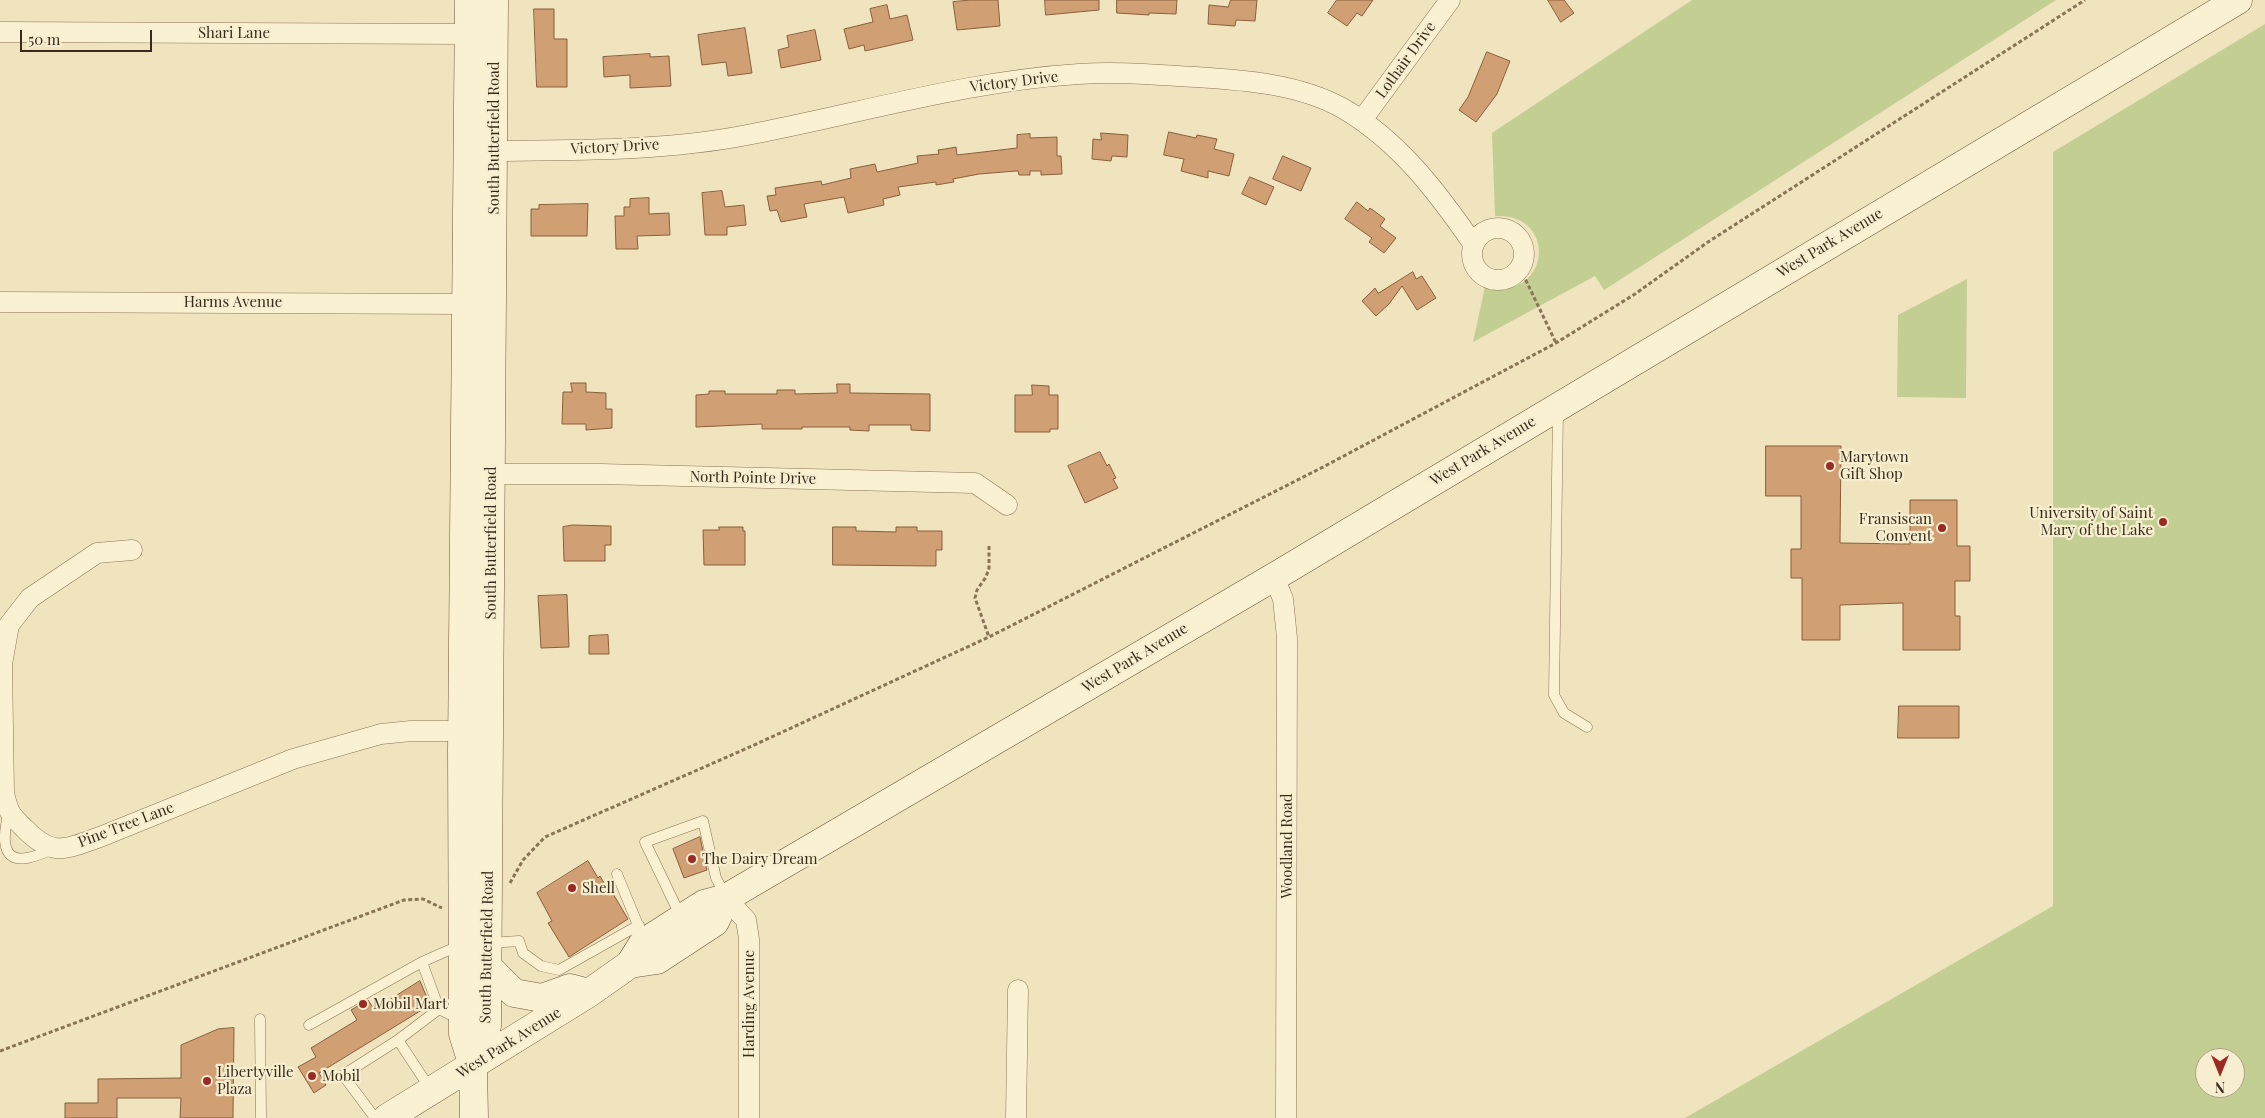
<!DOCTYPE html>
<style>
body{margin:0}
#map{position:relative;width:2265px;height:1118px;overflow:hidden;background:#f0e4bf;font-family:"Playfair Display",serif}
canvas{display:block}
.north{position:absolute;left:2195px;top:1048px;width:50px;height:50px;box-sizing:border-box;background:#f7eecf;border:1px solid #aba087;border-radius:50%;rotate:180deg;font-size:14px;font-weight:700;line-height:20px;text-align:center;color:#382b1c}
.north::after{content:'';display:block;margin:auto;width:18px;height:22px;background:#9b2a24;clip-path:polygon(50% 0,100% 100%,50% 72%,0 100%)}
.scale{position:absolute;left:20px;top:30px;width:132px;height:22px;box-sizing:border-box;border:2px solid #382b1c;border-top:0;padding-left:6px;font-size:15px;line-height:18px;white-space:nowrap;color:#382b1c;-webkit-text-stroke:4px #f7eecf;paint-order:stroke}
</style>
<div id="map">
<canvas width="2265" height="1118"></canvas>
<div class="north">N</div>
<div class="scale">50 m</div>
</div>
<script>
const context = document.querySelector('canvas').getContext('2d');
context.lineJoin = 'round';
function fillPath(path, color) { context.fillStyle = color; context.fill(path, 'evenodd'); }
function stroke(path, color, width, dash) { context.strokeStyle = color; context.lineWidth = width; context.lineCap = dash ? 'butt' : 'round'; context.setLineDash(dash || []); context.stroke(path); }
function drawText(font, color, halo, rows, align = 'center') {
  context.font = font + ' "Playfair Display",serif'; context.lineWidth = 4.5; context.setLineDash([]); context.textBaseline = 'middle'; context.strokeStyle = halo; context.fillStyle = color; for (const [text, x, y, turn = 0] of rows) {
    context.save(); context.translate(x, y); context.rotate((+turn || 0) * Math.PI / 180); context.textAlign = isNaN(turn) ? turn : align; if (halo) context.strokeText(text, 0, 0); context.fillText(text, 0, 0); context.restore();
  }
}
fillPath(new Path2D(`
 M1692,0H2056L1604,290L1595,276L1473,342L1485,287C1492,288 1502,290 1509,288C1552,279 1550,213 1495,216L1492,133Z
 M2265,24V1118H1685L2053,906V152ZM2205,1058H2235V1088H2205Z
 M1967,279L1966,398L1897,397L1898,315Z`), '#c3ce93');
const building = new Path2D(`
 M971,0H998L1000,26L957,30L953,2Z
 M1045,0H1099V10L1046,15Z
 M1117,0H1177L1176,14L1149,13V15L1117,13Z
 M1231,0H1257L1255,21L1236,20L1235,26L1208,24L1209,5L1228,7Z
 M1337,0H1373L1362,16L1357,13L1347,26L1328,13Z
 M1548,0H1564L1574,13L1561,22Z
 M887,5L890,19L907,15L913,40L865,51L864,45L849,49L844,29L873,22L870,9Z
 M534,9H554V39H567V87H537Z
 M745,28L752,73L728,76L726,62L702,65L698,35Z
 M815,30L821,60L781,68L778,50L789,47L787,36Z
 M1487,52L1510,61L1497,94L1476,122L1459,110L1468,97Z
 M650,54V57L669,56L671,86L630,88V75L604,77L603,57Z
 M1169,132L1196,138L1197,135L1217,139L1214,149L1234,154L1229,176L1208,171V178L1181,171L1184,159L1164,155Z
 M1101,133L1128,135L1127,157L1112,156L1111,161L1092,159L1093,139L1101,140Z
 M1030,134V138L1057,137V156H1061L1062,174L1041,175V171H1030V175H1019L1018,171H1016L979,174L953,179L954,182L936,185V182L898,187L900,195L883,199L884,205L848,213L844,197L804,204L807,217L781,222L777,210L770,211L767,196L776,195L775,188L821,181L822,185L851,178L850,169L875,164L877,172L918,163L917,156L939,154L938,150L945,149L956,147L957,155L1017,148V135Z
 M1283,156L1311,168L1301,191L1273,179Z
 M1250,177L1274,187L1266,205L1242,194Z
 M722,191L725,207L744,205L746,225L727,227V235H705L702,193Z
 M649,198V214L669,213L670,235L637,236L638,249H616L615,216H624V207H630V199Z
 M1357,202L1368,211L1370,208L1385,219L1380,226L1396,238L1384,253L1369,242L1372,238L1345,219Z
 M588,204L587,236H531V209H539V205Z
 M1413,272L1416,279L1422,276L1436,298L1417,310L1402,286L1389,304L1376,316L1362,301L1375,288L1378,293Z
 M571,383H586V392L606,393V409H612V428L586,430V424H562L563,392H572Z
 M837,384H850V393L930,394V431L911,430V425H869V431L850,430V427H802V429H762V424L696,427V395L709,394V391H725V394H777V390H795V394L837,393Z
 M1032,385L1049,386V395H1058V429H1050V432H1015V395H1032Z
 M1766,446H1841L1840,543L1910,544V500H1957V546H1970V581H1955V616H1960V650H1903V603L1840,605V640H1802V578H1791V549H1801V496H1766Z
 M1100,452L1107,466L1109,464L1116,478L1113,479L1118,488L1085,503L1068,466Z
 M573,525L611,526V545H605V561H564L563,527Z
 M719,527H743V531H745V565H704L703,530H719Z
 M833,527H856V531L896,532V527H917V531H942V550H936V566L833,565Z
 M567,595L569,647L541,648L538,596Z
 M608,635L609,654H589V636Z
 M1899,706H1959V738H1898Z
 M700,837L707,870L684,878L673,849Z
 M588,861L598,878L600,876L607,888L609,887L628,919L569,957L548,923L552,921L537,893Z
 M420,981L430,1005L319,1073L326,1085L314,1093L298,1067L316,1057L311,1048L357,1020L351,1010L368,1000L374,1009Z
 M234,1028L233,1118H180L181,1098H117V1118H65V1103H98V1079L181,1078V1045L218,1029Z`);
fillPath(building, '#d09f73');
stroke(building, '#895f3b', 1);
const service = new Path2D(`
 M1558,409L1554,695L1564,713L1587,727
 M8,813C7,822 4,832 5,841C7,870 37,856 53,849
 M617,874L640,930
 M681,917L645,842L703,821L716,878L726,897
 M490,943L519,941L523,953L541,966L559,970L639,925
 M422,962L439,1009
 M260,1019L261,1118
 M309,1025L422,962L449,950H462
 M398,1040L431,1090
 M375,1118L343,1075L398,1040L439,1009L449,1014H462`);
const minor = new Path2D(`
 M0,32L469,34
 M1362,120L1450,0
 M494,151C578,150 665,151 747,135C858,114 966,81 1079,74C1118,71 1157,75 1195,77C1245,80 1300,84 1344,109C1400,142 1438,193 1474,245
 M1472 254a26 26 0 1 1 52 0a26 26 0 1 1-52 0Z
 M0,302L467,304
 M492,474H600L975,483L1007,505
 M132,550L97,553L30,598L9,625L2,664L4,793C8,811 10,815 24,828C53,858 65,849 100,837L293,759L381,734L411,731H463
 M1274,577L1283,599L1287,638L1286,1118
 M726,898L746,920L749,939V1118
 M1016,1118L1018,990`);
const secondary = new Path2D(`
 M469,0L462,750L463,1034L473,1066L474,1118
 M630,964L657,960L715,922L726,898
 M488,967L514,993L542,998L570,988L585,992
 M473,1066L487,1026L494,0
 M387,1118L589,993L630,964L643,943L704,904L726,898L1274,577L2238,0`);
stroke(service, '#897457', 11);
stroke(minor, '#897457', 21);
stroke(secondary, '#6b553a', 29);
stroke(new Path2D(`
 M1520,268L1556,343
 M989,546V568L986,577L977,590L975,598L989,637
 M510,883L523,860L545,837L752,746L989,637L1325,466L1556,343L1635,294L1708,242L2085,0
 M0,1051L404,900L423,899L442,908`), '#897457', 3, [4, 2.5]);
stroke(service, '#faf1d2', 10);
stroke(minor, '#faf1d2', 20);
stroke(secondary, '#faf1d2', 28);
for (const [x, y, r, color] of [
 [1830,466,5,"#9b2a24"],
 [2163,522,5,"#9b2a24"],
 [1942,528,5,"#9b2a24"],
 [692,859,5,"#9b2a24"],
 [572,888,5,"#9b2a24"],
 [363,1004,5,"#9b2a24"],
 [312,1076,5,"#9b2a24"],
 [207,1081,5,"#9b2a24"]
]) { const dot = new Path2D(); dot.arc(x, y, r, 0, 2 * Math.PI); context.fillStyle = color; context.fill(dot); stroke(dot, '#f7eecf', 2); }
drawText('15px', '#382b1c', '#f7eecf', [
 ["Shari Lane",234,33],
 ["Lothair Drive",1406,60,-54],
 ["Victory Drive",1014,82,-7],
 ["South Butterfield Road",494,138,-90],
 ["Victory Drive",615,147,-3],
 ["West Park Avenue",1830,243,-31],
 ["Harms Avenue",233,302],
 ["West Park Avenue",1483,451,-31],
 ["North Pointe Drive",753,478,1],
 ["South Butterfield Road",491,543,-90],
 ["West Park Avenue",1135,658,-31],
 ["Pine Tree Lane",126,825,-21],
 ["Woodland Road",1287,846,-90],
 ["South Butterfield Road",487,947,-89],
 ["Harding Avenue",749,1004,-90],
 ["West Park Avenue",509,1043,-32]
]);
drawText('15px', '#382b1c', '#f7eecf', [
 ["Marytown",1840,457],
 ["Gift Shop",1840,474],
 ["University of Saint",2153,513,"right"],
 ["Mary of the Lake",2153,530,"right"],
 ["Fransiscan",1932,519,"right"],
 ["Convent",1932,536,"right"],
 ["The Dairy Dream",702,859],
 ["Shell",582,888],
 ["Mobil Mart",373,1004],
 ["Libertyville",217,1072],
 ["Plaza",217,1089],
 ["Mobil",322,1076]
], 'left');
</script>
